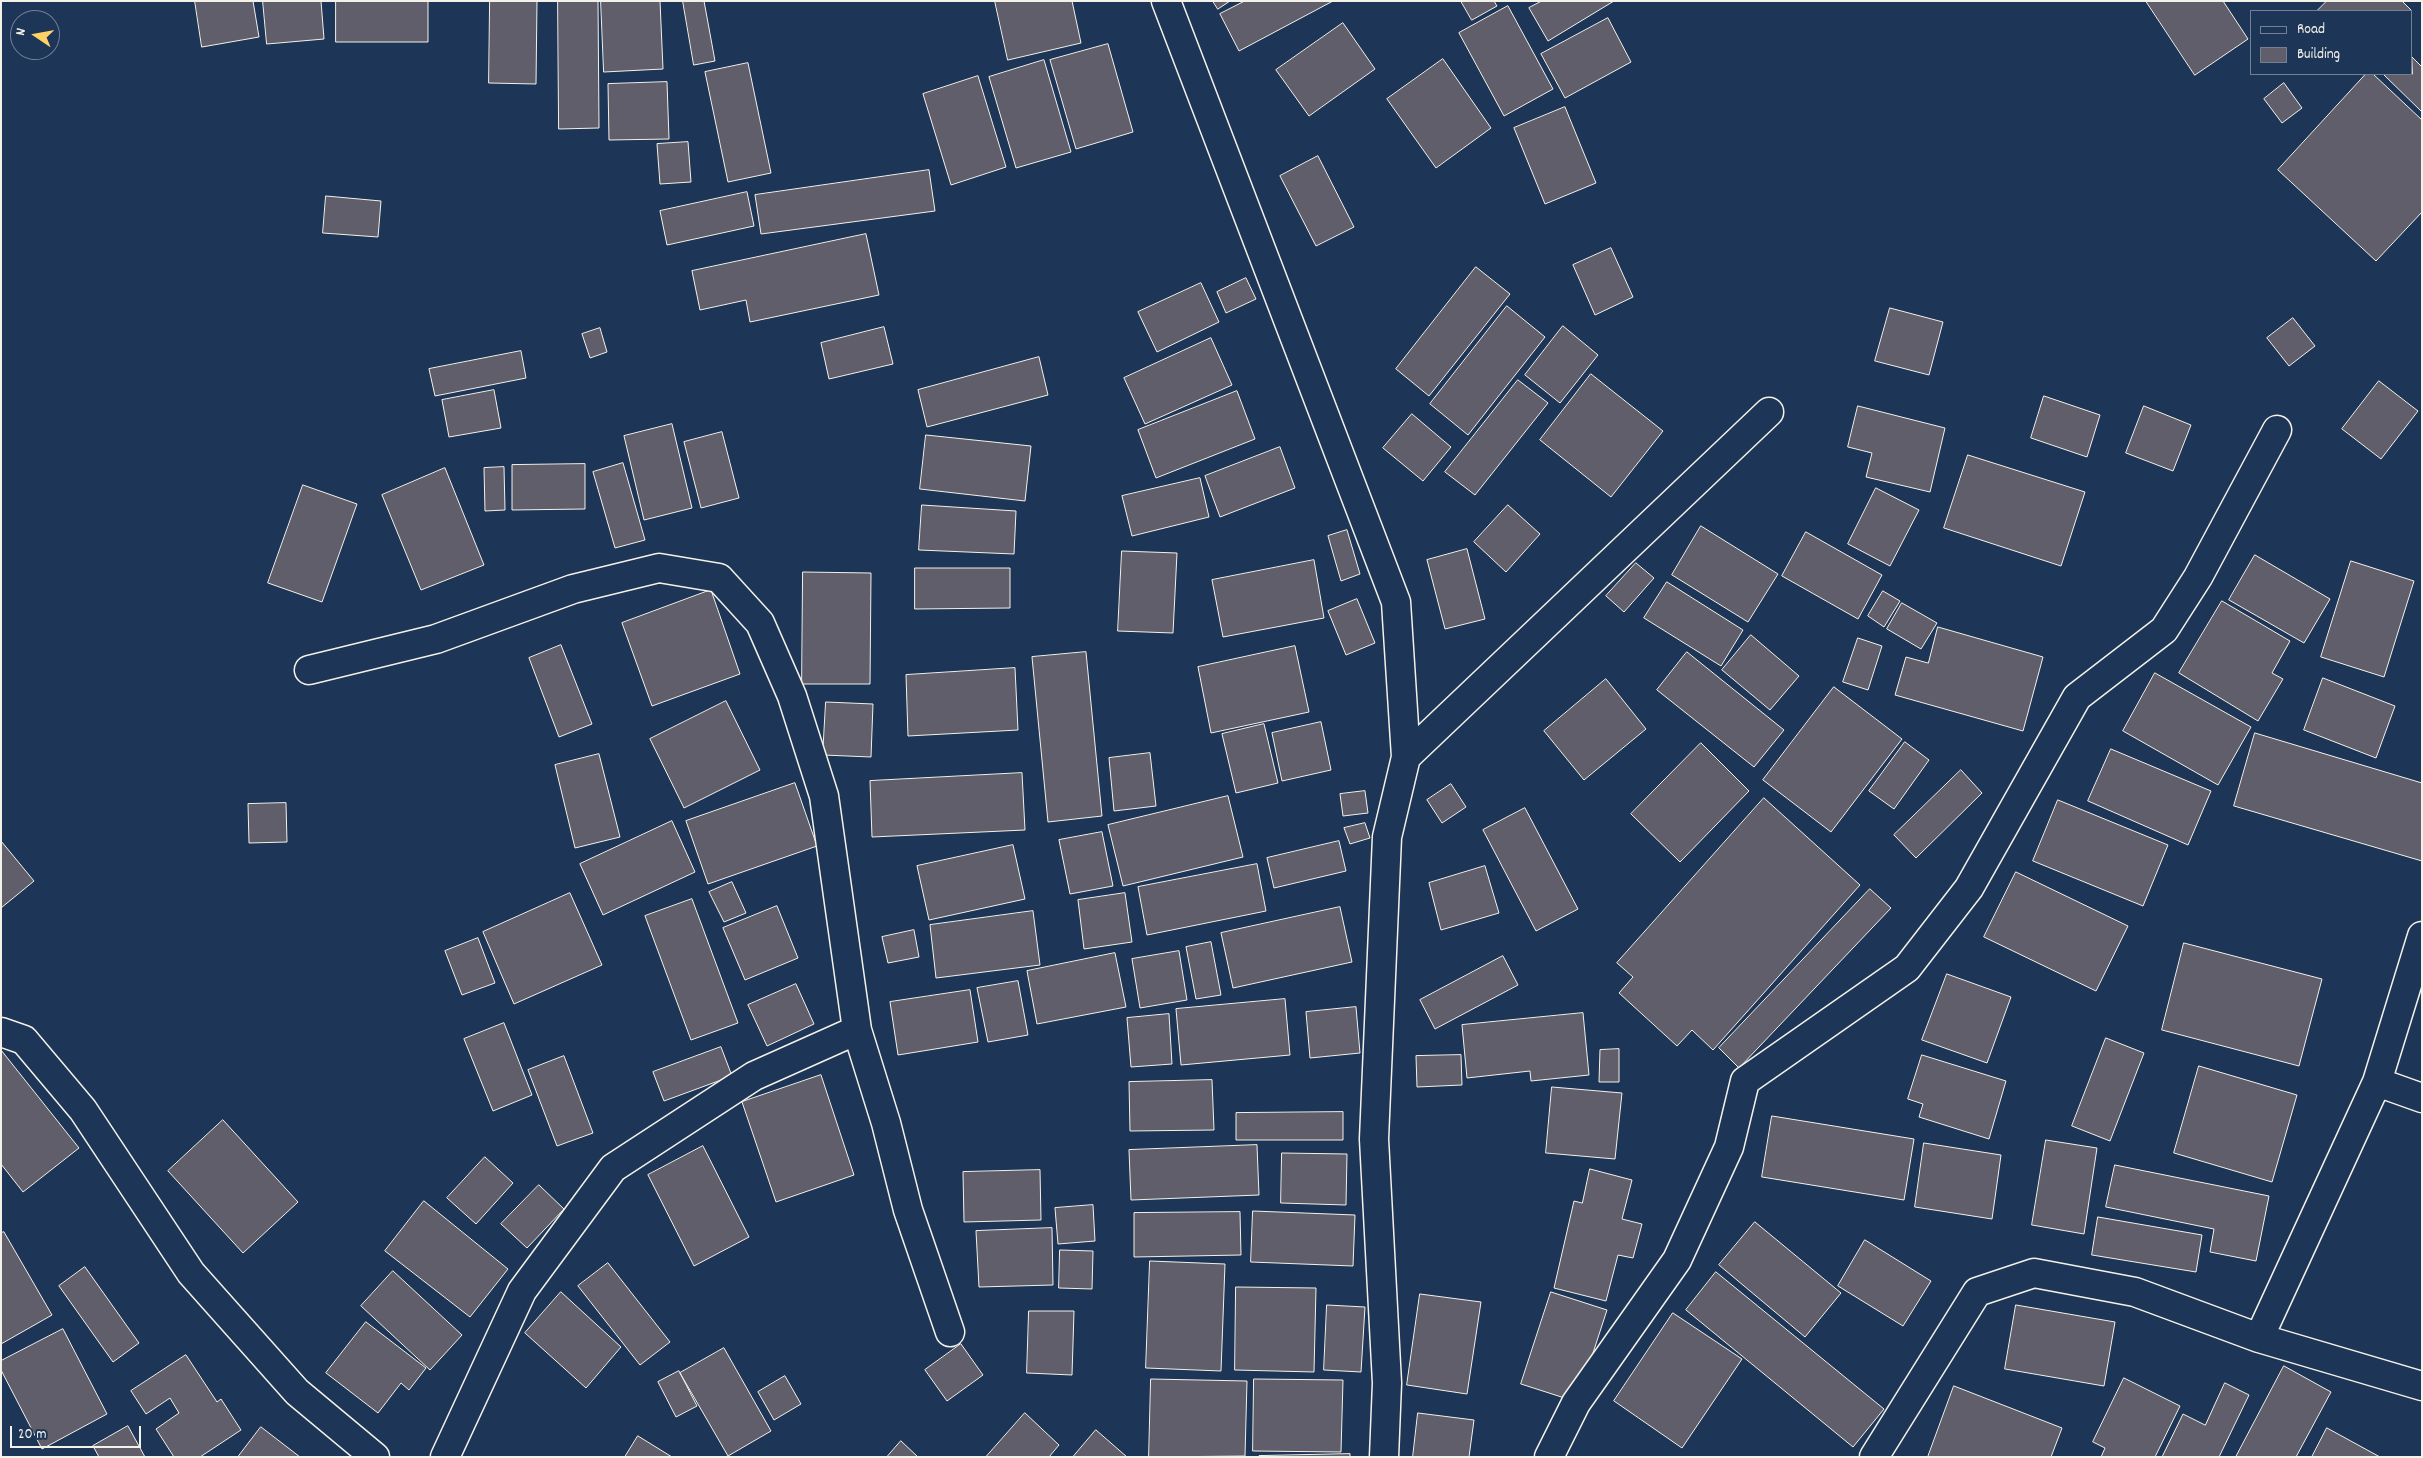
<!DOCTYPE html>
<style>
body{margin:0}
#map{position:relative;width:2423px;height:1458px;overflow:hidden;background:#1d3557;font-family:Dekko,sans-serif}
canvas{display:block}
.frame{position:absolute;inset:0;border:2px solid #f4f1e8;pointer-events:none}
.legend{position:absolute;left:2250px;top:10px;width:162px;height:65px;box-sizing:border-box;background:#1d3557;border:1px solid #738091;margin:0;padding:6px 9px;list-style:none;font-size:15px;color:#f4f1e8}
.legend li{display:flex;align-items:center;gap:10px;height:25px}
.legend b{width:25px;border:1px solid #738091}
.north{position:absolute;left:10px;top:10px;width:50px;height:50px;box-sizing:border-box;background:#1d3557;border:1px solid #738091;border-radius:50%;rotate:282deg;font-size:14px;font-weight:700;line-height:20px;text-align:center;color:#f4f1e8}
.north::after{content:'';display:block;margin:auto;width:18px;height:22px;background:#ffd166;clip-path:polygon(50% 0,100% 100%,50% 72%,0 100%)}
.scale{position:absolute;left:10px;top:1426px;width:131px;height:22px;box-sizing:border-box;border:2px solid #f4f1e8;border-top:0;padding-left:6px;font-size:15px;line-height:18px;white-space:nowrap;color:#f4f1e8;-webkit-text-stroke:4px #1d3557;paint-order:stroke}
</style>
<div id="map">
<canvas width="2423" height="1458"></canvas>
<div class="frame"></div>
<ul class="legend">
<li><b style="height:6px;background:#1d3557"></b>Road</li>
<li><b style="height:14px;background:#615e6b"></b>Building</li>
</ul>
<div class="north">N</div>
<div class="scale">20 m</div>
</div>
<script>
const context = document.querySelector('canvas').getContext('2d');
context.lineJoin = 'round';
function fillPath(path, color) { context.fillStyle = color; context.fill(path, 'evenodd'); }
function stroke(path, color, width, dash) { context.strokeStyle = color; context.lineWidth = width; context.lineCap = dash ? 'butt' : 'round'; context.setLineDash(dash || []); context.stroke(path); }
const building = new Path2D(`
 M195,1H253L259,37L202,47Z
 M263,1H321L324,39L267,44Z
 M336,1H428V42H336Z
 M490,1H537L536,84L489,83Z
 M558,1H598L599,128L559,129Z
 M601,1H660L663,69L604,72Z
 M683,1H704L715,61L694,65Z
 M995,1H1072L1081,43L1008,60Z
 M1213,1H1230L1218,9Z
 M1245,1H1333L1239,51L1220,14Z
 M1461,1H1494L1497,6L1472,20Z
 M1542,1H1614L1548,41L1529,8Z
 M2146,1H2223L2248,39L2195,75Z
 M2327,1H2402L2412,11H2317Z
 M1508,6L1553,89L1504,116L1459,33Z
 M1608,18L1631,62L1565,98L1541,54Z
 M1343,23L1375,69L1309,116L1276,70Z
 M1108,44L1133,132L1076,149L1050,60Z
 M2412,57L2422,67V112L2383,74H2412Z
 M1443,59L1491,128L1436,168L1387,99Z
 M1044,60L1071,152L1016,168L989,77Z
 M748,63L771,173L728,182L705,72Z
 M2366,74H2373L2422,120V212L2376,261L2278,170Z
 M978,76L1006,167L951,185L923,94Z
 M667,82L669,139L609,140L608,84Z
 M2284,83L2302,108L2282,123L2264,99Z
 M1565,107L1596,183L1545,204L1514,128Z
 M688,142L691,182L660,184L657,144Z
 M1318,156L1354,227L1316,246L1280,176Z
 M929,170L935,211L761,234L755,195Z
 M747,192L754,226L667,245L660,211Z
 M326,196L381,201L378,237L323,233Z
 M866,234L879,295L750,322L746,300L700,310L692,271Z
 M1611,248L1633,297L1595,315L1573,265Z
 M1476,267L1510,294L1429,396L1396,369Z
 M1246,278L1256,299L1226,313L1217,292Z
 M1201,283L1219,322L1157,352L1138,312Z
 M1507,306L1545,337L1468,435L1430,404Z
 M1890,308L1943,322L1929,375L1875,361Z
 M2293,318L2315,346L2289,366L2267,338Z
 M1563,326L1598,355L1560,403L1525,375Z
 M884,327L893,364L829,379L821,343Z
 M600,328L607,352L590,358L582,334Z
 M1211,338L1232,385L1145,424L1124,378Z
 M521,351L526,378L435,396L429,369Z
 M1039,357L1048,395L927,427L918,390Z
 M1591,374L1663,431L1611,497L1540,440Z
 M1518,380L1548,403L1475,495L1445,472Z
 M2379,381L2418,411L2381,459L2342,429Z
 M494,390L501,428L449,437L442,400Z
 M1237,391L1255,439L1156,478L1138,430Z
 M2044,396L2100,415L2087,457L2031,438Z
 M1858,406L1945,428L1930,492L1866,477L1872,453L1848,447Z
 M2144,406L2191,425L2173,471L2126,453Z
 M1412,414L1451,447L1423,481L1383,448Z
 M672,424L692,508L644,520L624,436Z
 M722,432L739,498L701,508L684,442Z
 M926,435L1031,446L1025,501L920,489Z
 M1280,447L1295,488L1220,517L1205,476Z
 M1968,455L2085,492L2061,566L1944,528Z
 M623,463L645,540L615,548L593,472Z
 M585,464V509L512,510V465Z
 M504,467L505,510L485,511L484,468Z
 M445,468L484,565L421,590L382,495Z
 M1200,478L1209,517L1132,536L1122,496Z
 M303,485L357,504L322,602L268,583Z
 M1876,488L1919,510L1890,566L1848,544Z
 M922,505L1016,511L1014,554L919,550Z
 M1508,505L1540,534L1506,572L1474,542Z
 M1701,526L1778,574L1748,622L1672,575Z
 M1347,530L1360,574L1341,581L1328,536Z
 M1806,532L1882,575L1858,619L1782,576Z
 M1467,549L1485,619L1445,629L1427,560Z
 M1122,551L1177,553L1173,633L1118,631Z
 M2255,555L2330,599L2304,643L2229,600Z
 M1314,560L1324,618L1223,637L1212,580Z
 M2351,561L2414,581L2384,677L2321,657Z
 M1636,563L1654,578L1624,612L1606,596Z
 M915,568H1010V608L915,609Z
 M803,572L871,573L870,684H802Z
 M1667,582L1743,630L1721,666L1644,618Z
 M711,590L740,674L652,706L622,623Z
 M1883,591L1900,601L1884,627L1868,616Z
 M1357,599L1375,643L1346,655L1328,611Z
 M2222,601L2290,641L2272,673L2283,679L2258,721L2179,673Z
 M1902,603L1937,623L1921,649L1887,629Z
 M1938,627L2043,657L2023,731L1895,695L1906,657L1928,663Z
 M1751,635L1799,676L1770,710L1722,670Z
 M1858,638L1882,646L1868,690L1843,682Z
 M561,645L592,724L559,737L529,658Z
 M1295,646L1309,712L1211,733L1198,667Z
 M1086,652L1102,816L1048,822L1032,657Z
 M1687,652L1784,730L1754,767L1657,690Z
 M1015,668L1018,730L908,736L906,675Z
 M2155,673L2251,727L2218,785L2123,731Z
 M2323,678L2395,706L2376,758L2304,730Z
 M1606,679L1646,729L1584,780L1544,731Z
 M1834,687L1902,739L1831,832L1763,780Z
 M726,701L760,770L684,808L650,739Z
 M826,702L873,704L871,757L823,755Z
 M1321,722L1331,770L1282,781L1272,733Z
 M1264,724L1278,783L1236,793L1222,734Z
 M2255,733L2422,783V861L2234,806Z
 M1905,742L1929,760L1894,809L1869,791Z
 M1701,743L1749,791L1680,862L1631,814Z
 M2111,749L2211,791L2188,845L2088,801Z
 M1150,753L1156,806L1114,811L1109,758Z
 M599,754L620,837L575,848L555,765Z
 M1961,770L1982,793L1916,858L1894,835Z
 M1022,773L1025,830L872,837L870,781Z
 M795,783L817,846L708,884L686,821Z
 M1451,784L1466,807L1442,823L1427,800Z
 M1365,791L1368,813L1343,816L1340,794Z
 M1228,796L1243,857L1123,886L1108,825Z
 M1764,798L1860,885L1713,1050L1692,1030L1677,1046L1619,993L1633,977L1617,963Z
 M2058,800L2168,845L2143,906L2033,861Z
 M286,803L287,842L249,843L248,804Z
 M1525,808L1578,909L1536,931L1483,830Z
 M672,821L695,872L603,915L580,864Z
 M1365,823L1370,838L1350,844L1344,828Z
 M1102,832L1113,886L1070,894L1059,840Z
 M1,841L34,881L1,908Z
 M1339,841L1346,871L1274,888L1267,858Z
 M1013,845L1025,899L929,920L917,866Z
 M1257,864L1266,911L1147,935L1138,887Z
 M1485,866L1499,913L1441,930L1429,883Z
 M2016,872L2128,926L2096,991L1984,937Z
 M732,882L746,913L724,922L709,892Z
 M1870,889L1891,908L1739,1068L1719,1048Z
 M570,893L602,965L514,1004L483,932Z
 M1125,893L1132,942L1084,949L1078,900Z
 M692,899L738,1023L691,1040L645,916Z
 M777,906L798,958L745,980L723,928Z
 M1340,907L1352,962L1233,988L1221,933Z
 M1033,911L1040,965L936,978L930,925Z
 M914,930L919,957L888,963L882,937Z
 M478,938L495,983L462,995L445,951Z
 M1211,942L1221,995L1196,999L1186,947Z
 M2184,943L2322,979L2299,1066L2162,1030Z
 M1179,951L1187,1000L1140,1008L1132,959Z
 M1115,953L1126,1007L1037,1024L1027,971Z
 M1503,956L1518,985L1435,1029L1420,1000Z
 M1947,974L2011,997L1987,1063L1922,1040Z
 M1018,981L1028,1035L988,1042L977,988Z
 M796,984L814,1024L767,1046L748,1005Z
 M970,990L978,1042L898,1055L890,1002Z
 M1285,999L1290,1055L1181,1065L1176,1009Z
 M1356,1007L1360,1053L1310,1058L1306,1012Z
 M1583,1013L1589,1075L1531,1081L1530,1071L1467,1078L1462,1025Z
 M1169,1014L1172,1064L1131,1067L1127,1018Z
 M504,1023L532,1095L493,1111L464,1039Z
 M2106,1038L2144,1053L2110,1141L2072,1126Z
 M721,1047L732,1076L664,1101L653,1072Z
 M1619,1049V1082H1599L1600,1050Z
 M1,1050L79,1148L23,1192L1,1164Z
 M1461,1055L1462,1085L1417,1087L1416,1056Z
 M1922,1055L2006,1081L1989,1139L1919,1117L1923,1104L1908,1099Z
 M564,1056L593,1133L557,1146L528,1070Z
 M2199,1066L2297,1095L2272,1182L2174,1153Z
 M821,1075L854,1175L776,1202L742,1102Z
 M1212,1080L1214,1130L1130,1131L1129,1082Z
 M1552,1087L1622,1093L1615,1159L1546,1153Z
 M1343,1112V1140H1236V1113Z
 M1772,1116L1914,1139L1904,1200L1762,1177Z
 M223,1120L298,1202L243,1253L168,1171Z
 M2046,1140L2097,1148L2084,1234L2032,1225Z
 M1924,1143L2001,1155L1992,1219L1915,1207Z
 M1257,1145L1259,1195L1131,1200L1129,1150Z
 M703,1146L749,1237L694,1266L648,1175Z
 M1282,1153L1347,1154L1346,1205L1281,1203Z
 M485,1157L513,1183L476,1224L447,1198Z
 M2115,1165L2269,1196L2256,1261L2210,1252L2214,1229L2106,1207Z
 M1590,1169L1632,1180L1622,1219L1642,1224L1633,1258L1618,1255L1606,1301L1554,1288L1574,1201L1582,1203Z
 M1040,1170L1041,1220L964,1222L963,1172Z
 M539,1185L564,1209L527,1248L501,1224Z
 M424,1201L508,1269L470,1317L385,1251Z
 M1093,1205L1095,1241L1058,1244L1055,1208Z
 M1253,1211L1355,1215L1353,1266L1251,1262Z
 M1240,1212L1241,1255L1134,1257V1213Z
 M2098,1217L2202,1235L2196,1272L2092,1255Z
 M1755,1222L1841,1293L1805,1337L1719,1265Z
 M1052,1228L1053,1285L979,1287L976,1231Z
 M4,1232L52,1315L1,1344V1233Z
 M1865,1240L1931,1281L1903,1326L1838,1286Z
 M1060,1250L1093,1251L1092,1289L1059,1288Z
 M1150,1261L1225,1264L1221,1371L1146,1368Z
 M608,1263L670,1342L640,1365L578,1286Z
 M85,1267L139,1343L113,1362L59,1286Z
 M393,1271L462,1335L430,1370L361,1306Z
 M1716,1272L1884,1409L1853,1447L1686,1310Z
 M1236,1287L1316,1288L1314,1372L1235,1370Z
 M561,1292L621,1347L586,1388L525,1333Z
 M1551,1292L1607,1310L1577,1402L1521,1384Z
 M1420,1294L1481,1302L1467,1394L1407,1385Z
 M1327,1305L1365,1307L1361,1372L1324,1370Z
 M2016,1305L2115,1322L2104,1386L2005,1369Z
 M1029,1311H1074L1072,1375L1027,1373Z
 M1673,1313L1742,1359L1682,1448L1614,1401Z
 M366,1322L426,1368L409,1390L401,1383L378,1413L326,1373Z
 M63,1329L107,1414L42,1449L1,1370V1361Z
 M961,1344L983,1375L947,1401L925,1370Z
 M724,1348L771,1431L728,1456L680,1373Z
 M186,1355L217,1402L221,1399L241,1430L200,1457H174L156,1429L179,1413L170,1398L146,1414L131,1391Z
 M2284,1366L2331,1392L2296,1457H2236Z
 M679,1371L697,1406L676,1417L658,1382Z
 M785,1376L801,1404L774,1420L758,1392Z
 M2124,1378L2180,1406L2155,1457H2101L2105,1448L2093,1442Z
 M1151,1379L1247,1381L1245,1456L1149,1457Z
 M1254,1379L1343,1380L1341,1452L1253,1451Z
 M2225,1383L2249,1395L2219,1457H2162L2183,1414L2205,1425Z
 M1954,1386L2062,1428L2051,1457H1928Z
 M1025,1413L1059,1445L1049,1457H986Z
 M1418,1413L1474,1420L1469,1457H1413Z
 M128,1426L145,1457H99L93,1446Z
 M261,1427L300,1457H238Z
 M2327,1428L2380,1457H2312Z
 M1096,1430L1127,1457H1073Z
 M638,1436L672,1457H625Z
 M901,1441L918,1457H887Z
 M1350,1454V1457H1259V1456Z`);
fillPath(building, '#615e6b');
stroke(building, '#f4f1e8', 1);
const minor = new Path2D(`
 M1166,1L1396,602L1406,757L1387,837L1374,1139L1387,1383L1384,1457
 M309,670L436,639L573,589L659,568L719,578L760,623L792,696L824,796L857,1030L886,1123L908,1210L950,1332
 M1406,757L1769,412
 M1,1032L24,1040L83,1110L191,1273L297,1392L375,1457
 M2377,1082L2422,1098
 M2259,1338L2377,1082L2422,936
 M445,1457L522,1291L613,1168L754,1076L857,1030
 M1549,1457L1576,1403L1677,1260L1729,1147L1745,1081L1907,968L1969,888L2077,697L2164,630L2198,577L2277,430
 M1874,1457L1977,1292L2034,1273L2135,1292L2259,1338L2422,1386`);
stroke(minor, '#f4f1e8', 31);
stroke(minor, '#1d3557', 28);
</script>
